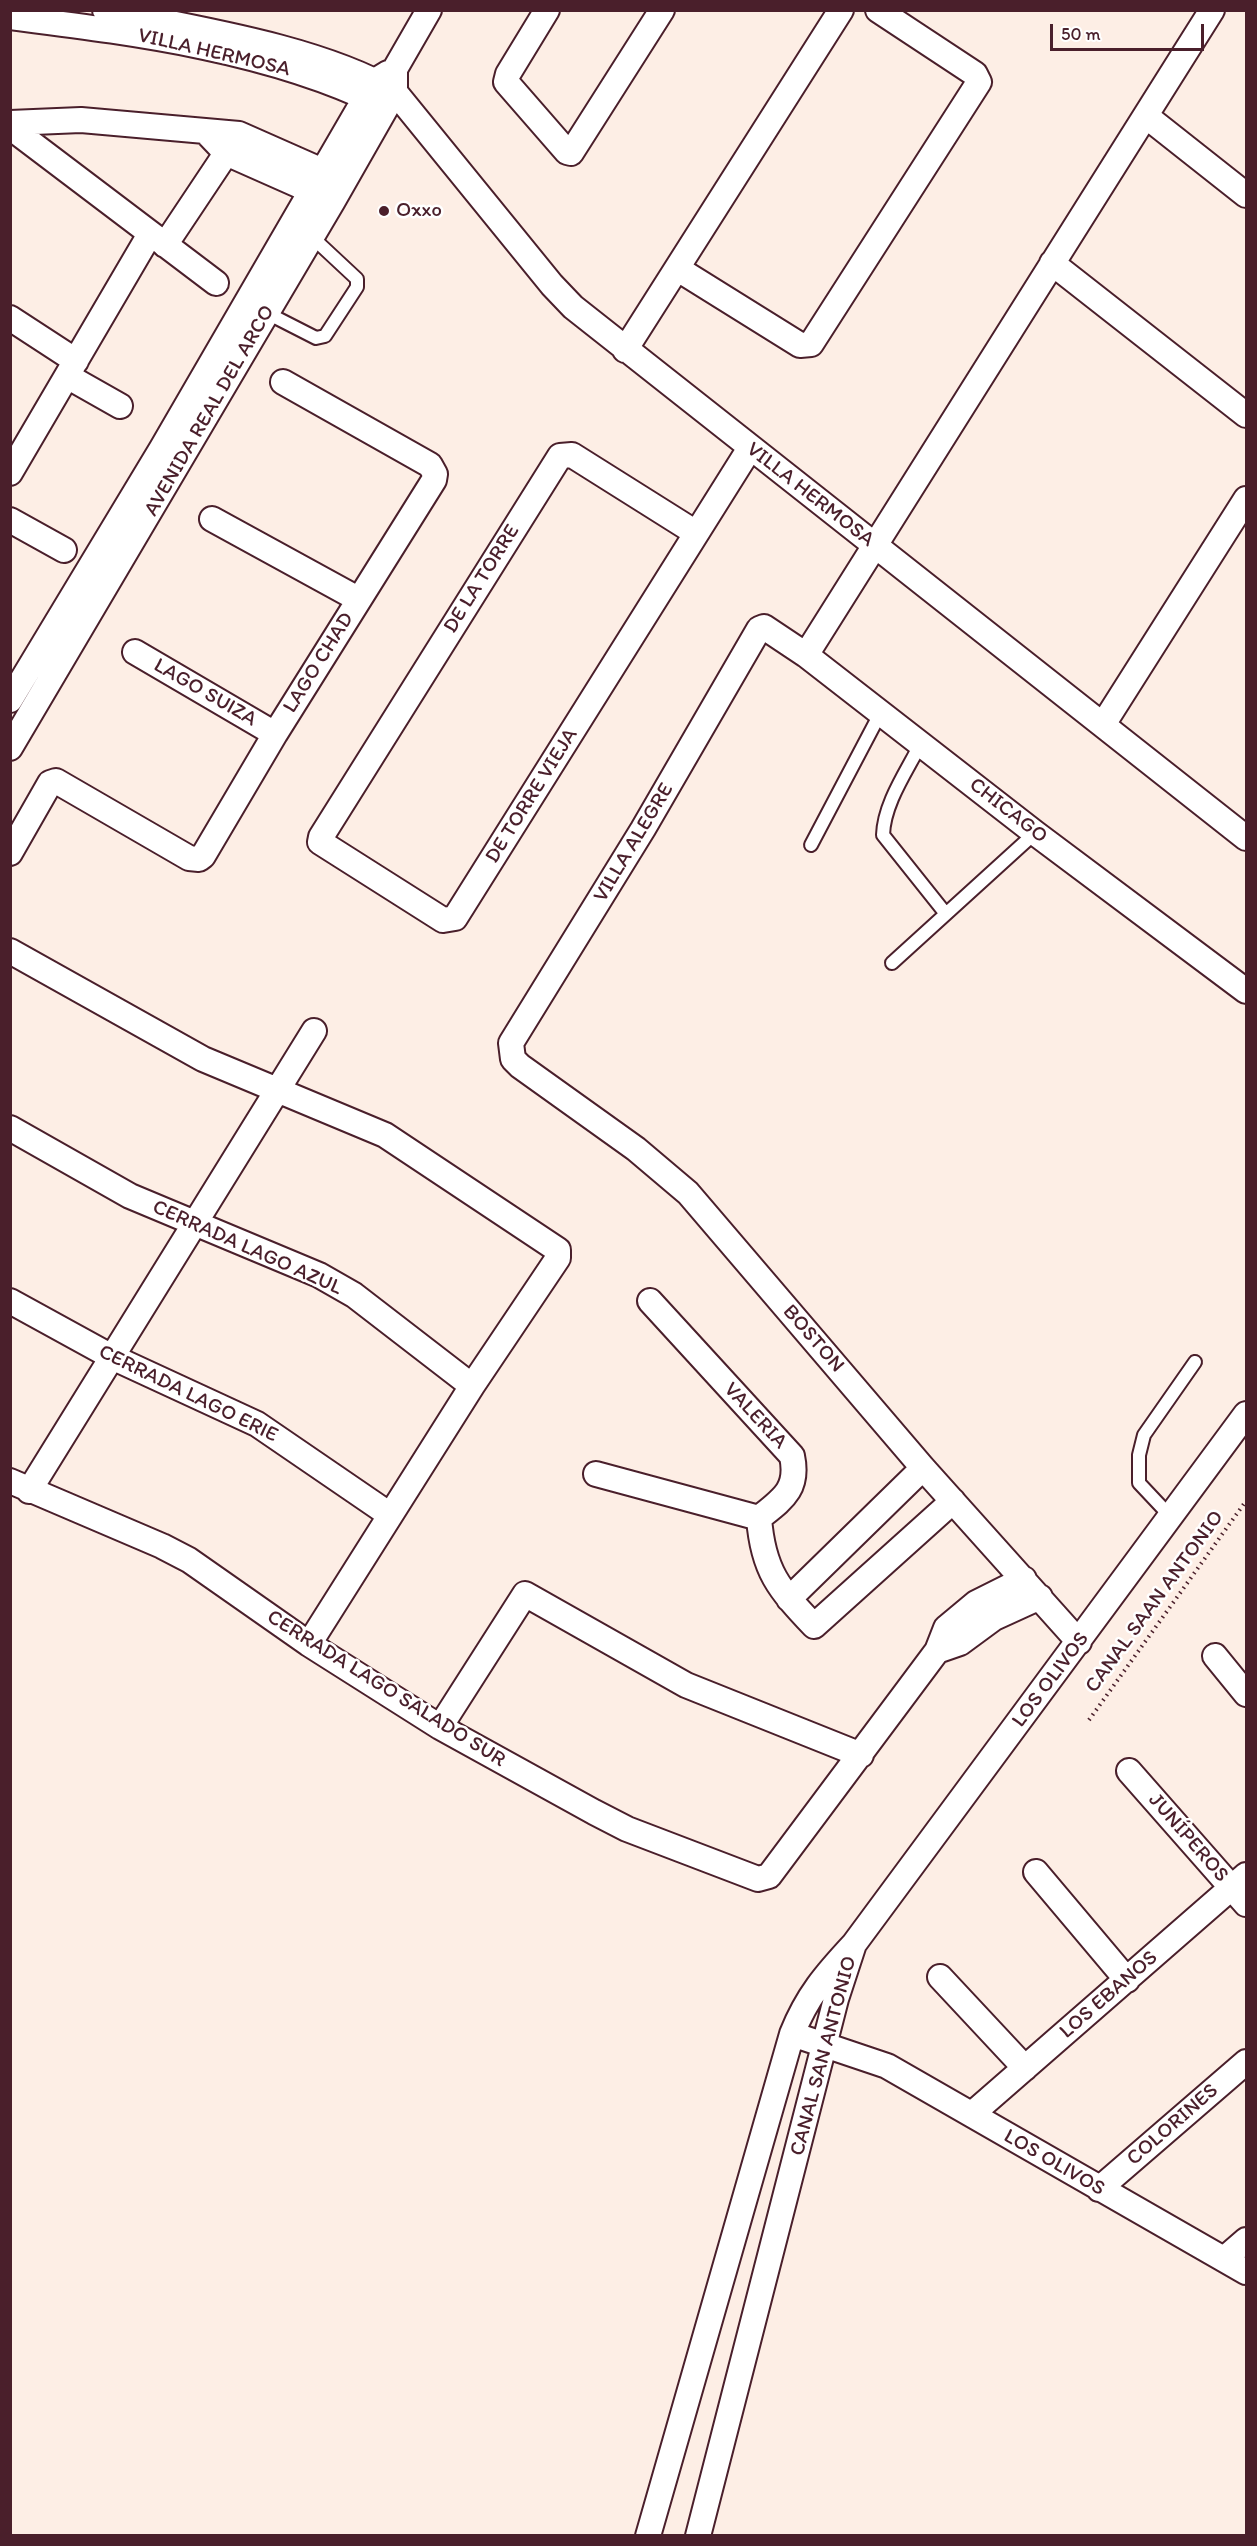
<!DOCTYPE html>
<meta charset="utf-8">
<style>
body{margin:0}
#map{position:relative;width:1257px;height:2546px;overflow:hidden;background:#fdeee5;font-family:Itim,sans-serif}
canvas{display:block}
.frame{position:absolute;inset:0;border:12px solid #4a1f2b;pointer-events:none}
.scale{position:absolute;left:1050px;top:24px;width:154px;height:27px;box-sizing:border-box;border:3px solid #4a1f2b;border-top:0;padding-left:8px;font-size:18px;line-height:21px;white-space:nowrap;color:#4a1f2b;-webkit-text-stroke:4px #fff;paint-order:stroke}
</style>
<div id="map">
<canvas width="1257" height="2546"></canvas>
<div class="frame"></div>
<div class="scale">50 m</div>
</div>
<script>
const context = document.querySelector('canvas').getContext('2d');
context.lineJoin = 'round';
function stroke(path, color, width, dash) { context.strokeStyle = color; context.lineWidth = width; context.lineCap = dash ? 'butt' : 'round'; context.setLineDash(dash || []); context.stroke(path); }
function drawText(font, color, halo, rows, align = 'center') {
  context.font = font + ' Itim,sans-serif'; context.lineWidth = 5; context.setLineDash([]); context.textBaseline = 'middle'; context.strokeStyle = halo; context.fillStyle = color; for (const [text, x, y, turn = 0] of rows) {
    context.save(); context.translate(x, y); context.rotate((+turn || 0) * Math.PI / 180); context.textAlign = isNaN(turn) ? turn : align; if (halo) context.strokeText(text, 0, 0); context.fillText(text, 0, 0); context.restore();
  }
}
const service = new Path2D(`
 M267,313L316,338L325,336L357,287V279L312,237
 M921,743C907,771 884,803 883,835L946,914
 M811,845L881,712
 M892,963L1035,833
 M1171,1517L1139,1483V1455L1144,1435L1195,1362`);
const minor = new Path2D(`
 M105,10C192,28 319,47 395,92L552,285L573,307L1246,838
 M547,10L508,74L506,82L567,152L571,153L662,10
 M10,17C134,33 267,49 380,104
 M1146,116L1246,195
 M10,123L81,120L239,134L334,176
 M10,127L216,283
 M206,132L226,153L323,196
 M165,245L235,140
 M1052,263L1246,415
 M678,269L800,345L811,344L979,82L975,74L878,10
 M10,318L76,361
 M625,350L841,10
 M67,376L120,406
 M10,473L150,234
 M212,519L358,599
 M10,520L64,550
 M696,533L572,455L560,456L321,837L320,842L443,920L455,918L750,448
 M135,652L275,734
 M806,655L1212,10
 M10,700L162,448L375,81L388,73
 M1104,723L1246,499
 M10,748L333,201L395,92V69L429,10
 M10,853L50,783L56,781L189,858L199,859L203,856L275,734L434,480L435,474L430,465L283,382
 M10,951L203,1059L385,1135L558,1250V1258L472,1386L309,1644
 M10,1128L130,1196L319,1275L354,1295L472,1386
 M10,1301L112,1357L257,1424L390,1515
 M650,1301L792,1456C799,1489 783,1499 759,1518C763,1571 779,1589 814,1626L953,1501
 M596,1474L759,1518
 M10,1481L162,1546L189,1560L309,1644L440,1727L594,1812L627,1829L758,1879L769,1876L937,1651L946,1628L976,1603L1024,1579
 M29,1491L314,1031
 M789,1599L923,1468
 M1079,1642L923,1468L688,1193L636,1149L520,1066L513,1059L511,1043L643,829L759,629L764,627L806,655L1035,833L1246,991
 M937,1651L960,1643L994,1618L1040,1597
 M1215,1656L1246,1694
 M440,1727L525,1594L686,1685L861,1755
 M1129,1771L1246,1904
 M1036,1872L1127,1980
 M854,1944L1246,1414
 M940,1977L1025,2068
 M792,2034L887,2066L1246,2272
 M972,2114L1246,1875
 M1099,2189L1246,2062
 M1224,2259L1246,2240
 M648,2536L792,2034C807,1996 826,1974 854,1944L836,1999L698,2536`);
stroke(service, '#4a1f2b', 16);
stroke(minor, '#4a1f2b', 28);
stroke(new Path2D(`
 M1089,1720L1246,1501`), '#4a1f2b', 4, [1.5, 4.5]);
stroke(service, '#fff', 12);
stroke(minor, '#fff', 24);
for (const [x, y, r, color] of [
 [384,211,6,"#4a1f2b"]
]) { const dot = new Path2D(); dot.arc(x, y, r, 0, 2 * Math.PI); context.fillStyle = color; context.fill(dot); stroke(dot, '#fff', 2); }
drawText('21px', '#4a1f2b', '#fff', [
 ["VILLA HERMOSA",214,53,13],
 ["AVENIDA REAL DEL ARCO",210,411,-60],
 ["VILLA HERMOSA",810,495,38],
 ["DE LA TORRE",482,579,-58],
 ["LAGO CHAD",319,663,-58],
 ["LAGO SUIZA",205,693,30],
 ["DE TORRE VIEJA",532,796,-58],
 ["CHICAGO",1008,811,38],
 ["VILLA ALEGRE",634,843,-59],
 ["CERRADA LAGO AZUL",247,1248,24],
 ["BOSTON",813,1339,49],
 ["CERRADA LAGO ERIE",188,1394,26],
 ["VALERIA",755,1416,47],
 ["CANAL SAAN ANTONIO",1155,1602,-54],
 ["LOS OLIVOS",1051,1680,-53],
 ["CERRADA LAGO SALADO SUR",386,1689,32],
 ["JUNÍPEROS",1188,1838,49],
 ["LOS EBANOS",1109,1995,-41],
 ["CANAL SAN ANTONIO",824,2056,-75],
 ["COLORINES",1173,2125,-41],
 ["LOS OLIVOS",1054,2163,30]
]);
drawText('21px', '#4a1f2b', '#fff', [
 ["Oxxo",396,211]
], 'left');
</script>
